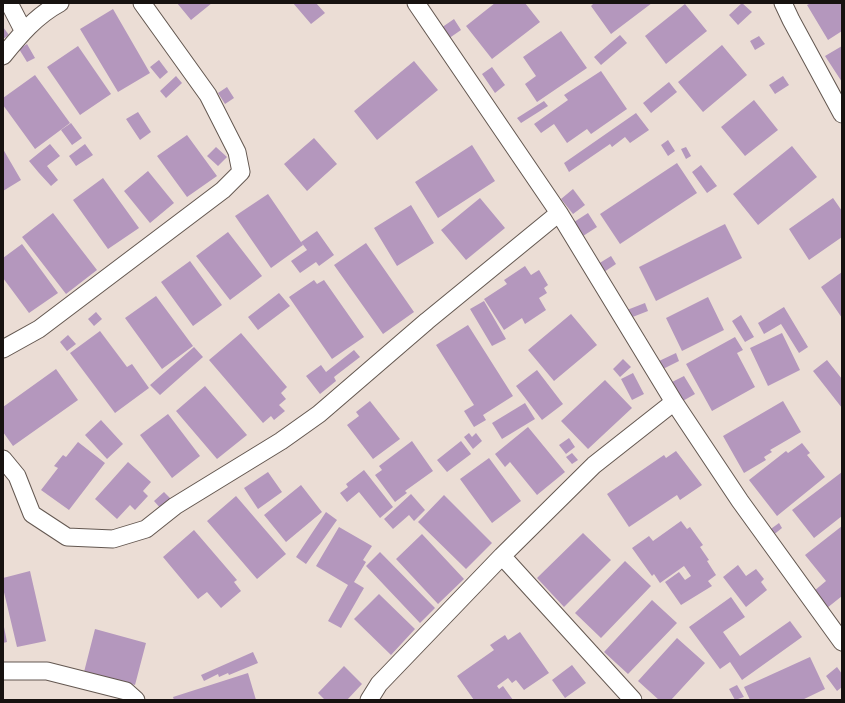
<!DOCTYPE html>
<style>
body{margin:0}
#map{position:relative;width:845px;height:703px;overflow:hidden;background:#ebddd5;font-family:Ubuntu,sans-serif}
canvas{display:block}
.frame{position:absolute;inset:0;border:4px solid #171210;pointer-events:none}
</style>
<div id="map">
<canvas width="845" height="703"></canvas>
<div class="frame"></div>
</div>
<script>
const context = document.querySelector('canvas').getContext('2d');
context.lineJoin = 'round';
function fillPath(path, color) { context.fillStyle = color; context.fill(path, 'evenodd'); }
function stroke(path, color, width, dash) { context.strokeStyle = color; context.lineWidth = width; context.lineCap = dash ? 'butt' : 'round'; context.setLineDash(dash || []); context.stroke(path); }
fillPath(new Path2D(`
 M177,3H212L191,20Z
 M293,3H316L325,13L311,24Z
 M495,3H525L540,22L492,59L466,26Z
 M594,3H652L611,34L591,6Z
 M742,3L752,12L738,25L729,15Z
 M811,3H842V31L828,40L807,5Z
 M685,4L707,31L666,64L645,36Z
 M113,9L150,73L118,92L80,29Z
 M454,19L461,30L448,39L441,28Z
 M3,27L9,35L3,39Z
 M561,31L587,68L537,102L525,84L536,76L523,57Z
 M620,35L627,43L601,65L594,57Z
 M759,36L765,44L755,50L750,41Z
 M27,44L35,58L27,62L19,49Z
 M722,45L747,75L703,112L678,82Z
 M78,46L111,94L80,115L47,67Z
 M842,46V82L825,56Z
 M159,60L168,72L160,79L150,67Z
 M414,61L438,90L377,140L354,111Z
 M492,67L505,85L495,93L482,74Z
 M601,71L627,109L591,134L587,129L567,143L554,124L541,133L534,124L568,100L564,95Z
 M35,75L70,123L35,149L3,105V98Z
 M176,76L182,83L166,98L160,91Z
 M783,76L789,85L775,94L769,85Z
 M669,82L677,92L651,113L643,103Z
 M227,87L234,98L225,104L218,93Z
 M754,100L778,130L745,156L721,127Z
 M544,101L548,106L521,123L517,118Z
 M138,112L151,132L140,140L126,119Z
 M636,113L649,130L630,143L625,137L612,147L610,144L569,172L564,163Z
 M71,123L82,138L72,145L61,130Z
 M187,135L217,176L187,197L157,156Z
 M314,138L337,164L307,191L284,164Z
 M668,140L675,151L668,156L661,145Z
 M50,144L60,156L47,166L58,180L51,186L39,173L45,167L39,173L29,161Z
 M85,144L93,155L76,166L69,156Z
 M472,145L495,181L438,218L415,182Z
 M792,146L817,177L758,225L733,194Z
 M216,147L227,157L218,166L207,156Z
 M686,147L691,156L686,159L681,149Z
 M3,149L21,180L3,191Z
 M677,163L697,193L620,244L600,214Z
 M701,165L717,186L707,193L692,172Z
 M148,171L174,203L150,223L124,191Z
 M103,178L139,228L108,249L73,200Z
 M573,189L585,205L573,214L561,199Z
 M268,194L303,245L271,268L235,216Z
 M480,198L505,228L466,260L441,230Z
 M833,198L842,211V237L809,260L789,229Z
 M411,205L434,243L397,266L374,228Z
 M53,213L97,270L66,294L22,237Z
 M588,213L597,227L580,238L571,224Z
 M725,224L742,258L656,301L639,267Z
 M317,231L334,255L319,266L316,262L300,273L291,261L307,250L301,242Z
 M228,232L262,276L230,300L196,256Z
 M366,243L414,312L383,334L334,265Z
 M22,244L58,293L29,313L3,278V258Z
 M611,256L616,264L604,272L598,264Z
 M190,261L222,305L193,326L161,282Z
 M525,266L531,275L539,270L548,285L544,288L547,293L539,298L546,310L525,324L522,318L504,330L484,299L507,284L504,280Z
 M842,272V318L821,287Z
 M314,280L317,284L324,280L364,337L332,359L289,297Z
 M279,293L290,306L258,330L248,317Z
 M156,296L193,346L162,369L125,318Z
 M708,297L724,330L682,351L666,318Z
 M484,301L506,339L492,346L470,309Z
 M645,303L648,311L630,318L627,310Z
 M784,307L808,347L799,353L781,324L764,334L758,323Z
 M96,312L102,319L94,326L88,319Z
 M571,314L597,345L554,381L528,350Z
 M741,315L754,337L745,342L732,321Z
 M468,325L513,396L483,415L486,420L474,427L464,411L474,405L436,345Z
 M100,331L127,367L132,364L149,388L115,413L70,353Z
 M241,333L287,387L281,393L286,399L279,405L285,411L274,420L271,416L263,423L209,360Z
 M782,333L800,370L768,386L750,348Z
 M68,335L76,344L67,351L60,342Z
 M735,337L743,350L737,353L755,387L712,411L686,364Z
 M194,347L203,357L160,395L150,385Z
 M354,350L360,357L334,377L336,381L320,394L306,376L321,365L326,372Z
 M676,353L679,361L663,369L659,361Z
 M623,359L631,367L620,377L613,369Z
 M827,360L842,379V408L813,371Z
 M56,369L78,400L13,446L3,432V407Z
 M537,370L563,404L542,420L516,386Z
 M633,373L644,394L632,400L621,379Z
 M684,376L695,394L681,402L670,383Z
 M605,380L632,408L588,449L561,421Z
 M205,386L247,435L217,459L176,411Z
 M370,401L400,439L373,459L347,425L359,416L356,412Z
 M783,401L801,432L770,450L772,452L764,457L766,460L744,473L723,436Z
 M525,403L535,419L502,439L492,423Z
 M168,414L200,456L172,478L140,435Z
 M101,420L123,444L107,459L85,435Z
 M528,427L565,472L537,495L510,462L505,467L495,454Z
 M469,433L472,437L476,433L482,441L473,449L464,437Z
 M569,438L575,447L566,454L559,445Z
 M412,441L433,471L405,491L407,493L395,502L375,475L382,470L379,466Z
 M461,441L471,454L447,472L437,460Z
 M78,442L105,463L69,510L41,490L58,468L54,466L63,455L66,457Z
 M802,443L810,453L807,455L825,477L777,516L749,480L786,451L788,453Z
 M676,451L702,485L680,500L677,495L629,527L607,494L664,455L666,458Z
 M572,453L578,460L572,464L566,457Z
 M489,458L521,501L492,523L460,479Z
 M128,462L151,482L143,491L148,496L135,510L130,505L117,519L95,499Z
 M364,470L393,507L380,518L359,492L347,502L340,493L348,487L346,484Z
 M268,472L282,492L258,509L244,488Z
 M842,472V516L814,538L792,510Z
 M301,485L322,512L286,542L264,515Z
 M164,492L173,501L162,510L154,501Z
 M411,494L425,510L414,521L409,515L393,529L384,519Z
 M444,495L492,543L466,569L418,522Z
 M236,496L286,554L257,579L207,521Z
 M326,512L337,520L306,564L296,557Z
 M681,521L687,529L690,527L703,545L700,547L709,560L707,561L716,575L708,581L712,586L681,605L665,582L679,572L685,580L691,576L684,566L660,583L654,574L652,576L632,548L649,536L653,541Z
 M779,523L782,528L772,536L768,531Z
 M842,526V596L827,608L814,591L826,581L805,555Z
 M339,527L372,546L363,560L366,562L354,582L364,588L341,628L328,621L348,585L316,566Z
 M194,530L237,580L234,582L241,591L221,608L207,592L198,599L163,557Z
 M583,533L611,560L564,607L537,578Z
 M422,534L464,579L438,604L396,559Z
 M380,552L435,608L420,623L366,566Z
 M625,561L651,586L601,638L575,613Z
 M738,565L746,576L756,569L764,579L761,582L767,590L746,607L723,577Z
 M30,571L46,641L17,647L3,588V578Z
 M379,594L415,629L391,655L354,619Z
 M731,597L745,617L723,632L740,656L790,621L802,637L742,680L730,662L720,669L689,627Z
 M652,600L677,623L628,674L604,652Z
 M3,622L7,642L3,643Z
 M95,629L146,643L135,685L84,672Z
 M520,632L549,673L524,690L516,680L512,683L508,678L497,686L499,689L503,686L513,700H474L457,676L494,650L490,645L505,635L508,640Z
 M677,638L705,663L671,700H659L638,681Z
 M253,652L258,663L229,675L228,673L219,677L218,674L204,681L201,675Z
 M810,657L825,689L802,700H750L744,687Z
 M572,665L586,683L565,698L552,680Z
 M344,666L362,684L347,700H325L318,693Z
 M837,667L842,674V687L837,691L826,676Z
 M248,673L256,700H174L173,697Z
 M737,685L744,697L735,700L729,689Z`), '#b497bd');
const street = new Path2D(`
 M9,3L23,30
 M416,3L559,213L674,402L740,501L842,642
 M783,3L791,20L842,114
 M3,56C20,35 36,16 60,3
 M3,349L39,329L223,190L241,172L237,152L208,95L142,3
 M3,459L17,476L32,514L67,537L113,539L146,529L175,506L281,441L319,414L427,321L559,213
 M502,556L633,700
 M3,671H47L126,691L136,700
 M369,700L379,684L502,556L594,465L674,402`);
stroke(street, '#635750', 19);
stroke(street, '#fff', 17);
</script>
